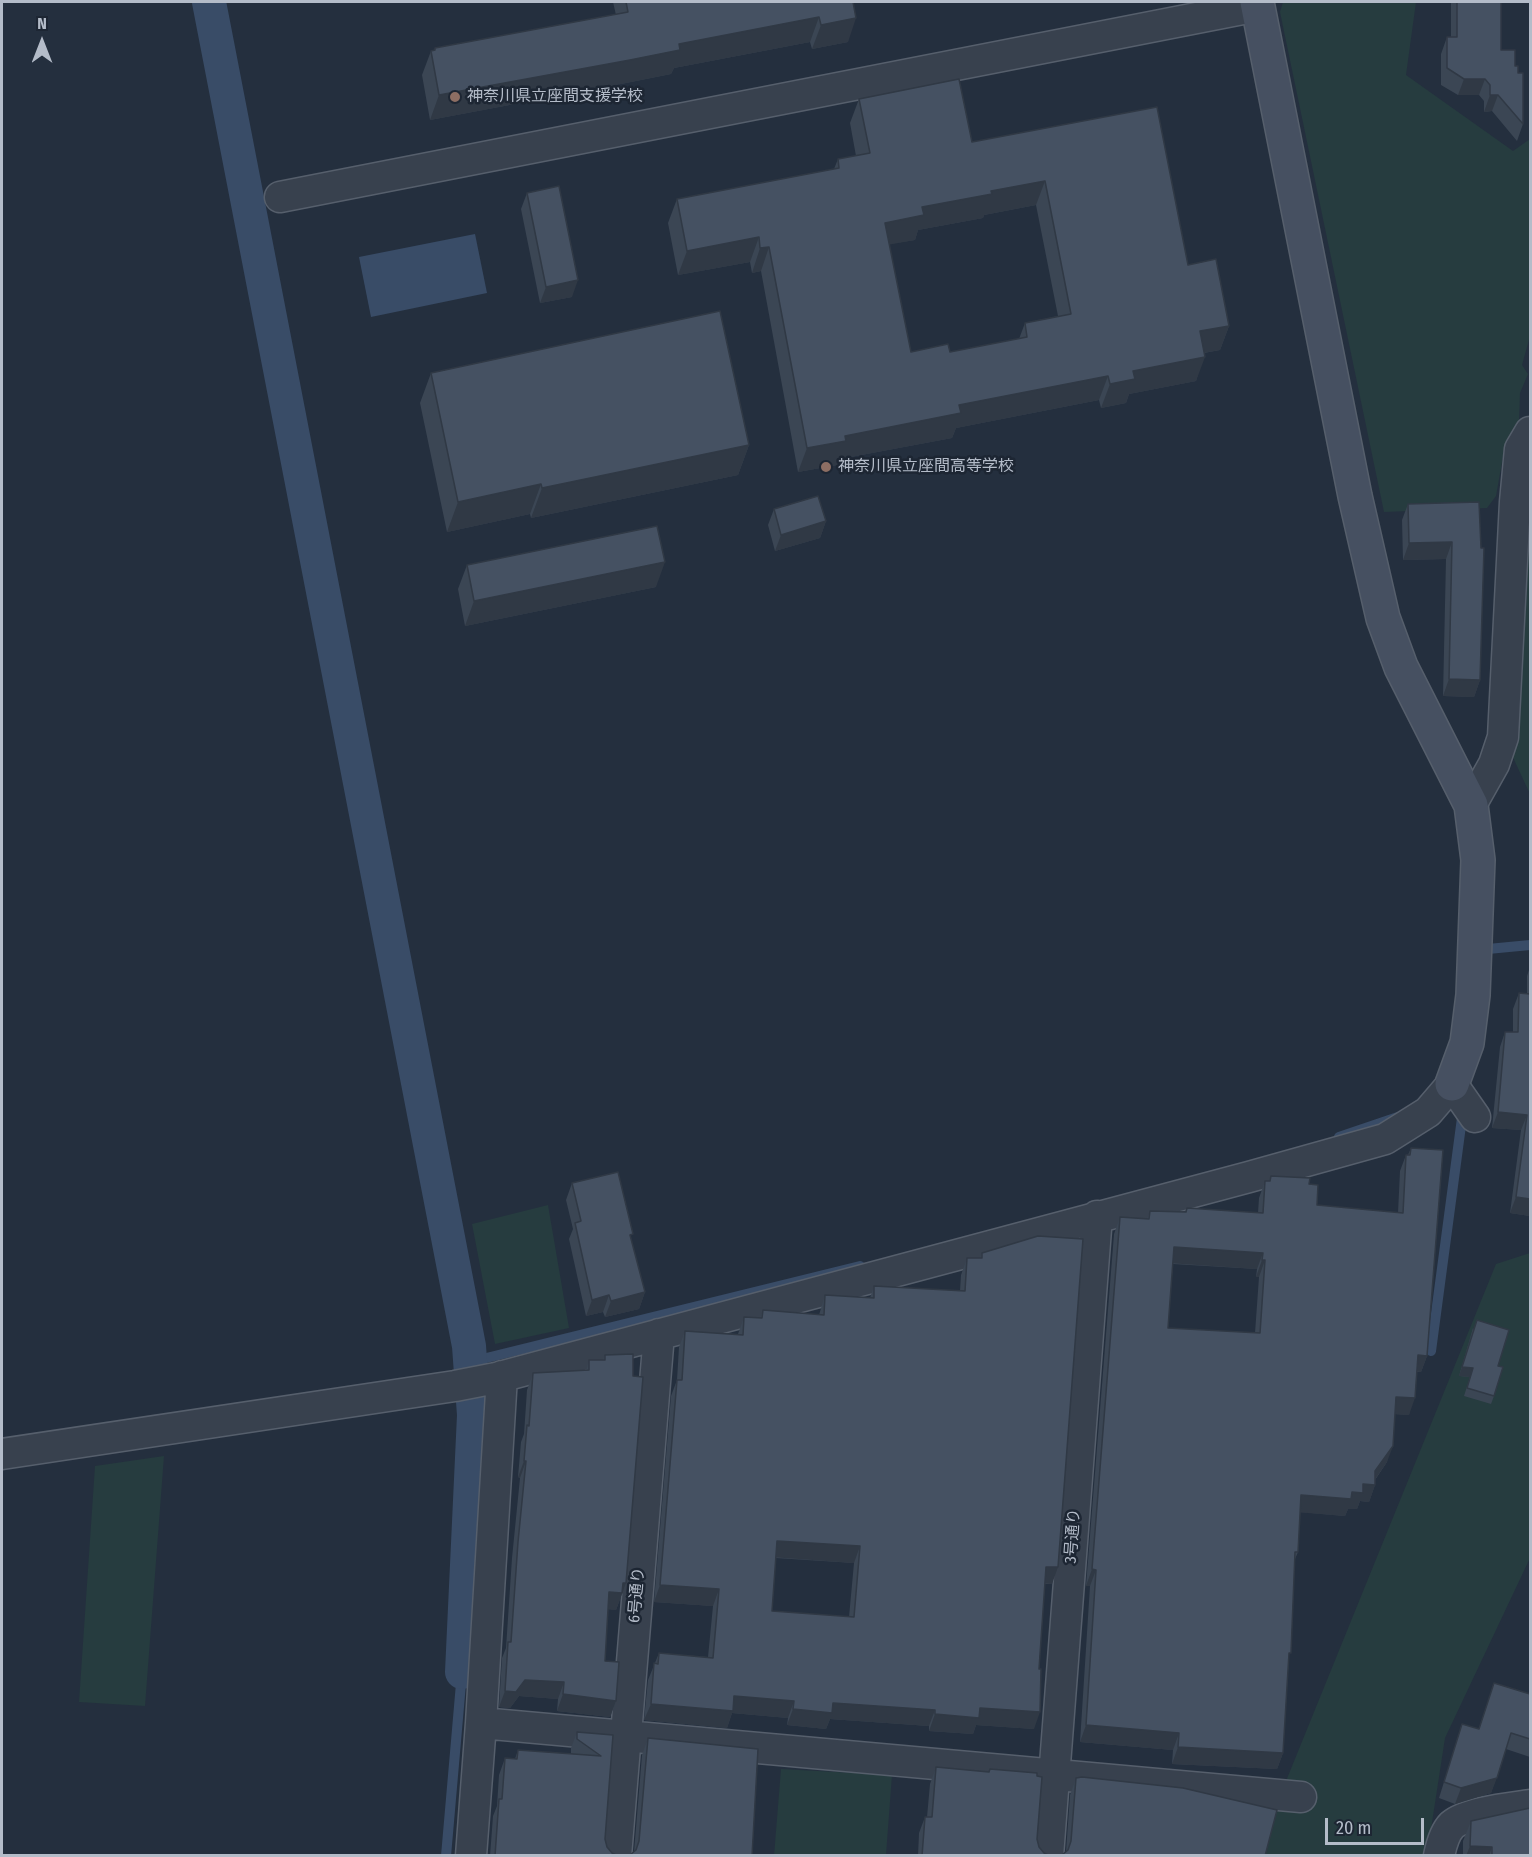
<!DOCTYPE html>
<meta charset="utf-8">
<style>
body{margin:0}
#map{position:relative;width:1532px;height:1857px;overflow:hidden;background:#242f3e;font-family:"Fira Sans Condensed",sans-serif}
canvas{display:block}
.frame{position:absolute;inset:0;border:3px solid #b4bcc9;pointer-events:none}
.north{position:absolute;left:12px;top:12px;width:60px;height:60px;-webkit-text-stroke:4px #1d2633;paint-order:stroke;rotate:0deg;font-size:16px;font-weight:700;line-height:24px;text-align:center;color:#b4bcc9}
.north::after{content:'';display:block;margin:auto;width:21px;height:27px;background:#b4bcc9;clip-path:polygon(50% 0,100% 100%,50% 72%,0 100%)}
.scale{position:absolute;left:1325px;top:1818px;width:99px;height:27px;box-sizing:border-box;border:3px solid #b4bcc9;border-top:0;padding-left:8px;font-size:18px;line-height:21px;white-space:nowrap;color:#b4bcc9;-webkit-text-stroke:4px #1d2633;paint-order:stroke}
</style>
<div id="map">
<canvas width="1532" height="1857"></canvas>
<div class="frame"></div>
<div class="north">N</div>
<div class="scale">20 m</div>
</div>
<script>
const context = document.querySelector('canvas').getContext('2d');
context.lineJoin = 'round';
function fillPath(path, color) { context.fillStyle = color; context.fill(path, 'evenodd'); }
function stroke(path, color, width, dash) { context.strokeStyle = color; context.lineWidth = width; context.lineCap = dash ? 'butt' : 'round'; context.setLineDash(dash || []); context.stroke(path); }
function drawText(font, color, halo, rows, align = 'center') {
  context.font = font + ' "Fira Sans Condensed","Noto Sans JP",sans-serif'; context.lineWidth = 5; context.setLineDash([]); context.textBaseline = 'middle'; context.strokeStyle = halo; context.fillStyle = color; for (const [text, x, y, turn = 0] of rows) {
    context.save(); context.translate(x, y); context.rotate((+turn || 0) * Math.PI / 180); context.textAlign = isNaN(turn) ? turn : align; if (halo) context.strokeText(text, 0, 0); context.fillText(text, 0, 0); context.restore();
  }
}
fillPath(new Path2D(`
 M1283,2H1416L1406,75L1513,151L1530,139V336L1522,365L1528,374L1520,393L1519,422L1504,451L1496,496L1487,508L1384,512L1280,12Z
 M1530,445V794L1510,751Z
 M548,1205L569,1328L495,1344L472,1224Z
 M1530,1253V1558L1445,1738L1427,1855L1265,1856L1273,1813L1496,1264Z
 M164,1456L145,1706L79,1702L95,1466Z
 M781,1769L892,1775L886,1855L774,1856Z`), '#263c3f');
fillPath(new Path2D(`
 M475,234L487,293L371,317L359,257Z`), '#394c67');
stroke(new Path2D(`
 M1484,959L1488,949L1530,945
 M1339,1137L1398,1117
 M1431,1351L1462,1118
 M470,1362L860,1266
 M446,1856L462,1672`), '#394c67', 10);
stroke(new Path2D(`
 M209,2L469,1346L474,1415L462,1672`), '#394c67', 34);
const street = new Path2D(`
 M280,197L1258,6
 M1471,805L1494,764L1503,737L1515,502L1520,449L1530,432
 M2,1454L455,1386L496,1378L1249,1177L1385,1139L1428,1112L1452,1084L1475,1117
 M481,1723L1301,1797
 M471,1856L481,1723L502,1376
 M616,1856L659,1334
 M1048,1856L1097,1216
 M1439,1856C1441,1846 1445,1832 1452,1825C1467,1812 1511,1808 1530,1805`);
const secondary = new Path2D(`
 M1257,2L1355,496L1383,618L1401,667L1471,805L1478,860L1473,995L1467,1043L1452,1084`);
stroke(street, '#565f6c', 33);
stroke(secondary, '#565f6c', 36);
stroke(street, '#38414e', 30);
stroke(secondary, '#465061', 33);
fillPath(new Path2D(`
 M613,2H853L848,42L812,49L810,42L674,68L671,74L621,84L430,120L422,75L431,51L434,50L435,48L616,15Z
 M1451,2H1501V50L1515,66L1518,73L1523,124L1517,141L1492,111L1484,112V101L1479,95H1458L1441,85V54L1447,37H1451Z
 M859,99L972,142L1157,107L1188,265L1229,326L1220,350L1204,353L1196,381L1129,394L1126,403L1101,408L1099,400L956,428L952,438L840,459L837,465L798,472L761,271L752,273L750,262L678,275L668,223L677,199L834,169L838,159L856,156L850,123ZM1036,205L1058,316L1025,323L1019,339L950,352H911L889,244L915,240L918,230L983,218L984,215Z
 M527,193L572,297L540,303L521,209Z
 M431,373L749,445L738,475L531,518L530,514L447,532L420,403Z
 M1479,502L1480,680L1474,697L1443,696L1446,559L1403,560L1402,520L1408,504Z
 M774,509L826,521L820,538L775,551L768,525Z
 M467,565L656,587L465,626L458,589Z
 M1530,967V1216L1510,1213L1521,1130L1492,1128L1500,1047L1505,1032H1513V1009L1519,993H1527V976Z
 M1411,1148L1427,1356L1421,1372H1417L1409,1415L1395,1414L1387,1462L1375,1480V1485L1369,1502L1360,1501L1357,1509H1348L1345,1516L1300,1512L1298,1552L1295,1559L1283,1753L1277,1769L1172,1764L1173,1750L1080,1742L1090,1586H1086L1114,1234L1120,1217L1147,1219L1150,1211L1185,1212L1187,1208L1258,1213L1259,1198L1265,1181H1269L1271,1176L1309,1184L1317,1205L1398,1213L1400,1171L1406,1155H1408ZM1173,1264L1257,1269L1256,1277H1259L1255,1333L1168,1328Z
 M572,1183L631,1239L645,1292L639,1309L605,1317L603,1312L586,1316L569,1239L573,1229L566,1200Z
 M982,1253L1052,1584H1045L1034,1729L976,1725L973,1734L929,1731V1726L830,1719L826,1729L787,1725L788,1718L732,1713L727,1728L644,1720L648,1680L659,1653L708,1657L713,1606L654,1602L671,1396L677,1380L679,1347L685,1331L738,1334L744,1317L760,1318L763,1310L819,1315L825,1295L870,1298L874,1286L960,1291L961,1275L967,1258H980ZM776,1558L854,1563L849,1617L772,1611Z
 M1473,1328L1498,1366L1494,1396L1491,1404L1464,1396L1470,1377L1459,1376Z
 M605,1355L626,1583L616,1610L608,1609L605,1661L616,1701L610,1717L557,1711L558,1699L519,1696L510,1708L499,1707L502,1658L506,1648L512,1558L520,1478L518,1477L521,1442L524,1434L527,1390L533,1373L586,1371L589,1360H603Z
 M1530,1694V1757L1506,1749L1491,1793L1455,1804L1439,1798L1462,1724L1478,1729Z
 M577,1732L613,1735L605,1839L607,1847L612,1853L618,1856H490L493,1816L497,1806L499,1775L505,1758L515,1759L518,1750L571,1754V1748Z
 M648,1738L752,1856L630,1855L634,1852L642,1755Z
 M936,1767L989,1772L990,1769L1037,1839L1039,1847L1044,1853L1050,1856H918L919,1833L925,1817H927L930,1784Z
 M1076,1778L1265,1856L1062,1855L1066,1852L1070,1795Z
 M1471,1821L1530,1856H1463V1841Z`), '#3b4654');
fillPath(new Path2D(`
 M819,17L810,42L674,68L671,74L621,84L430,120L439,95L679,44Z
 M856,18L848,42L812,49L821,25Z
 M1464,79H1485L1479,95H1458Z
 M1490,95H1498L1492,111L1484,112Z
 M1045,181L1036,205L984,215L983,218L918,230L915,240L876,247L885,223L922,207L991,191Z
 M759,237L750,262L678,275L687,251Z
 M769,247L761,271L752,273L760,248Z
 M578,280L572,297L540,303L546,287Z
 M1229,326L1220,350L1191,355L1200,331Z
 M1205,357L1196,381L1129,394L1126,403L1101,408L1110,384L1133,371Z
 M1108,376L1099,400L956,428L952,438L840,459L837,465L798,472L807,448L845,436L959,405Z
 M749,445L738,475L531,518L542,488Z
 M541,484L530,514L447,532L458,502Z
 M826,521L820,538L775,551L781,535Z
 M1452,542L1446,559L1403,560L1409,543Z
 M665,562L656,587L465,626L474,601Z
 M1449,679L1480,680L1474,697L1443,696Z
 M1498,1112L1527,1115L1521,1130L1492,1128Z
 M1516,1197L1530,1199V1216L1510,1213Z
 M1174,1247L1263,1253L1257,1269L1168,1263Z
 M1262,1260H1265L1259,1277H1256Z
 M645,1292L639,1309L605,1317L611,1301Z
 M609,1295L603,1312L586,1316L592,1300Z
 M1418,1355L1427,1356L1421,1372L1412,1371Z
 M1462,1367L1473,1368L1470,1377L1459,1376Z
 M1396,1397L1415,1398L1409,1415L1390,1414Z
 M1393,1446L1387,1462L1371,1485H1375L1369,1502L1360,1501L1357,1509H1348L1345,1516L1295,1512L1301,1495L1352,1492L1375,1471Z
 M524,1461H526L520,1478L518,1477Z
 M777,1541L860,1546L854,1563L771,1557Z
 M1046,1567H1058L1052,1584L1040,1583Z
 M1092,1569L1096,1570L1090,1586H1086Z
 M623,1583H626L616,1610L603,1609L609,1592Z
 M660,1585L719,1589L713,1606L654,1602Z
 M525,1680L564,1682L558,1699L519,1696L510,1708L499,1707L505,1691Z
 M563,1694L616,1701L610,1717L557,1711Z
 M734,1696L794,1701L788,1718L732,1713L727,1728L644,1720L651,1704Z
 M833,1703L935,1710L929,1726L830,1719L826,1729L787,1725L793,1709Z
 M980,1708L1040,1712L1034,1729L976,1725L973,1734L929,1731L935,1714Z
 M1086,1725L1179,1733L1173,1750L1080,1742Z
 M1178,1747L1283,1753L1277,1769L1172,1764Z
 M1497,1778L1491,1793L1455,1804L1461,1788Z
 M1470,1846L1492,1847L1489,1856H1466Z`), '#303945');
const building = new Path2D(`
 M626,2H853L856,18L821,25L819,17L679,44L680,50L630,60L439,95L431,51L435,50V48L628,12Z
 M1457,2H1501V50H1515V66H1518V73H1523V124L1498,95H1490V85L1485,79H1464L1447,68V37H1457Z
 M959,79L972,142L1157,107L1188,265L1216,259L1229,326L1200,331L1205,357L1133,371L1135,379L1110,384L1108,376L959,405L961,413L845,436L846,441L807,448L769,247L760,248L759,237L687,251L677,199L839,168L838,159L870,153L859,99ZM1045,181L1071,314L1025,323L1027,337L950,352L948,344L911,352L885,223L924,215L922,207L992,194L991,191Z
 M559,186L578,280L546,287L527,193Z
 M720,311L749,445L542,488L541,484L458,502L431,373Z
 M818,496L826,521L781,535L774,509Z
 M1479,502L1481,548H1484L1480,680L1449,679L1452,542L1409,543L1408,504Z
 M657,526L665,562L474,601L467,565Z
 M1519,993L1530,994V1199L1516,1197L1527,1115L1498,1112L1505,1032H1518Z
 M1411,1148L1443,1150L1427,1356L1418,1355L1415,1398L1396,1397L1393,1446L1375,1471V1485L1363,1484V1493L1352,1492L1351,1499L1301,1495L1298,1552H1295L1291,1653H1289L1283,1753L1178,1747L1179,1733L1086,1725L1096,1570L1092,1569L1120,1217L1149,1219L1150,1211L1186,1212L1187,1208L1263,1213L1265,1181H1270L1271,1176L1310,1178L1309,1184L1318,1185L1317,1205L1403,1213L1406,1155H1410ZM1174,1247L1263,1253L1262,1260H1265L1260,1333L1168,1328Z
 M618,1172L633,1234L630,1235L645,1292L611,1301L609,1295L592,1300L575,1223L581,1221L572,1183Z
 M1038,1236L1083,1239L1058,1567H1046L1039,1669H1041L1040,1712L980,1708L979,1718L935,1714V1710L833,1703L832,1713L793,1709L794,1701L734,1696L733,1711L651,1704L654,1663L658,1664L659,1653L713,1658L719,1589L660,1585L677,1380H682L685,1331L743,1335L744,1317L762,1318L763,1310L824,1315L825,1295L874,1298V1286L965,1291L967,1258H982V1253ZM777,1541L860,1546L854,1617L772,1611Z
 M1477,1320L1509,1330L1498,1366L1503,1367L1494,1396L1467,1388L1473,1368L1462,1367Z
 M633,1354V1376L643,1377L626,1583H623L622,1593L609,1592L605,1661L619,1662L616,1701L563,1694L564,1682L525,1680L516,1692L505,1691L508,1642H511L518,1542L526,1461H524L527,1425L529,1426L533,1373L589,1370V1360H605V1355Z
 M1494,1683L1530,1694V1739L1511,1733L1497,1778L1461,1788L1444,1782L1462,1724L1479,1729Z
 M577,1732L613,1735L605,1839L607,1847L612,1853L618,1856H495L499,1799H502L505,1758L517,1759L518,1750L601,1756L577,1739Z
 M648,1738L758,1749L752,1856H626L630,1855L636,1850L639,1841Z
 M936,1767L989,1772L990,1769L1037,1773V1776L1042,1777L1037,1839L1039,1847L1044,1853L1050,1856H922L925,1817H932Z
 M1082,1777L1183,1788L1277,1810L1265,1856H1057L1062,1855L1068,1850L1071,1841L1076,1778Z
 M1530,1808V1856H1492V1847L1470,1846L1471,1821Z`);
fillPath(building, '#455162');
stroke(building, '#303945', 1.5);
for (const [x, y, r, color] of [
 [455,97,6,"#8d6e63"],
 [826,467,6,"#8d6e63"]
]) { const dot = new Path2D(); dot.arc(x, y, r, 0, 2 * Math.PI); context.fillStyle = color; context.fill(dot); stroke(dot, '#1d2633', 2); }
drawText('16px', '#b4bcc9', '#1d2633', [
 ["神奈川県立座間支援学校",467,97],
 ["神奈川県立座間高等学校",838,467]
], 'left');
drawText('16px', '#b4bcc9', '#1d2633', [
 ["3号通り",1073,1536,-86],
 ["6号通り",637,1595,-85]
]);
</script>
